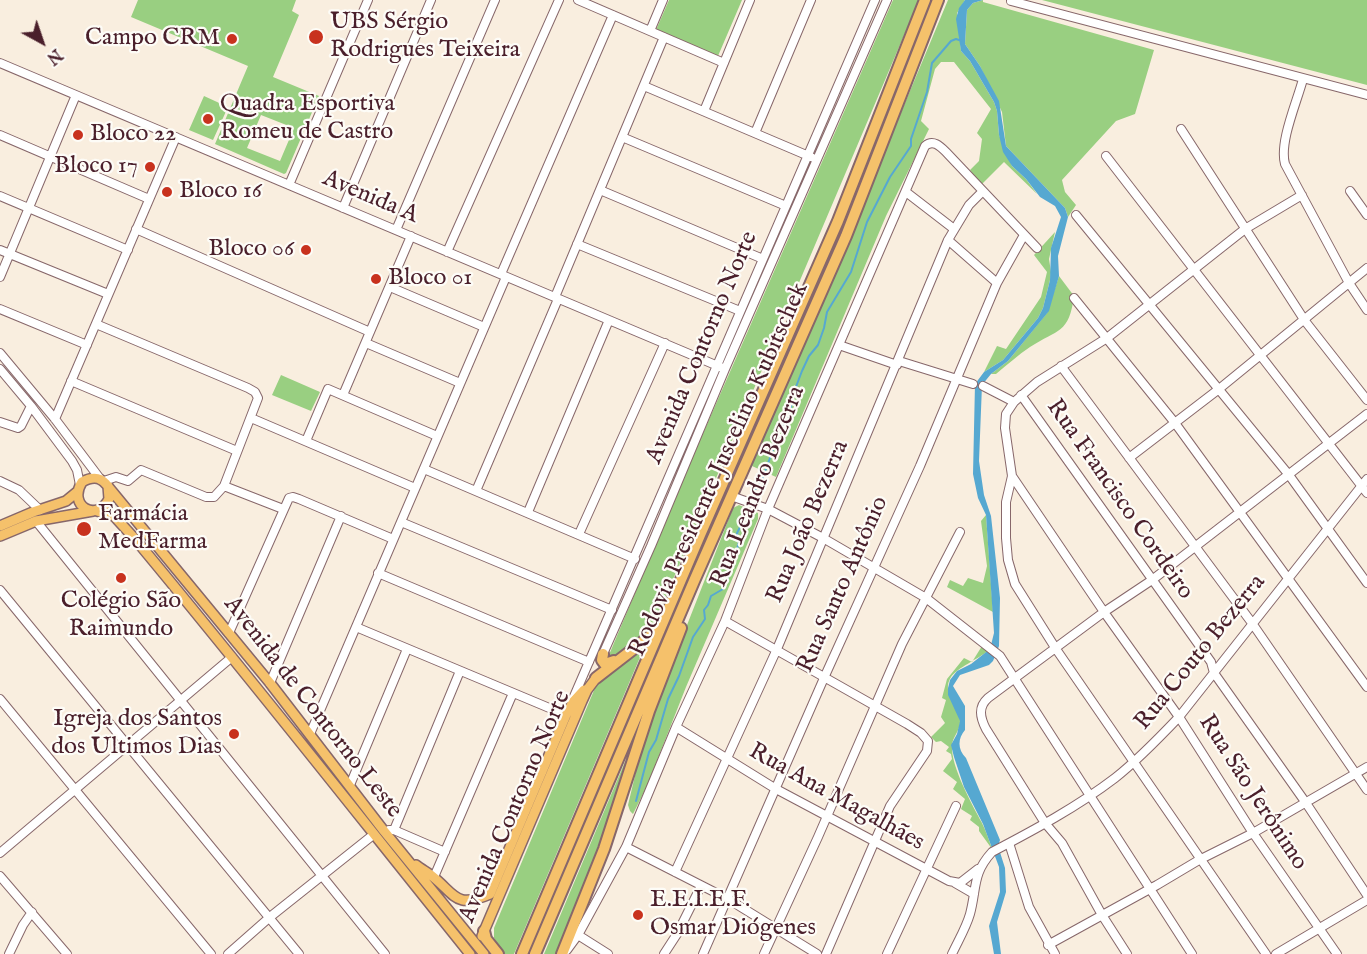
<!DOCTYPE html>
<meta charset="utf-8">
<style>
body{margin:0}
#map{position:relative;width:1367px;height:954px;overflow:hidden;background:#f9eedf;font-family:"IM FELL English",serif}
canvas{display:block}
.north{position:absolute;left:12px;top:12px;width:60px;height:60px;-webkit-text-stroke:4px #fdfcf7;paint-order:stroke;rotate:140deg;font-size:16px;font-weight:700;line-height:24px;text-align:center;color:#4a1f2b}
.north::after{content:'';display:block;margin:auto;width:21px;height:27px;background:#4a1f2b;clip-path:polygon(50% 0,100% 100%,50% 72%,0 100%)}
</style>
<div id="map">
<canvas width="1367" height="954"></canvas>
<div class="north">N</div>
</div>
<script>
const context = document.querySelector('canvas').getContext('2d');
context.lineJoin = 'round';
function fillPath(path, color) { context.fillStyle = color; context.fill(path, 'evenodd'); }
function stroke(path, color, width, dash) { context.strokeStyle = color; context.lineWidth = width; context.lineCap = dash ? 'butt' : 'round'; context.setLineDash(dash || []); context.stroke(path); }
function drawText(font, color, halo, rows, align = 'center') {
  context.font = font + ' "IM FELL English",serif'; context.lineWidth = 4.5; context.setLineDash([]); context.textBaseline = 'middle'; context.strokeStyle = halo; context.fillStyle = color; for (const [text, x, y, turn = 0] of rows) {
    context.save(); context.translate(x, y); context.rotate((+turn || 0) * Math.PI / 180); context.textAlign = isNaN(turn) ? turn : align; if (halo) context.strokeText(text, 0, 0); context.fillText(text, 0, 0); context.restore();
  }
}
fillPath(new Path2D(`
 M138,0H296L292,11L299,15L273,77L319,96L286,173L284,174L215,144L248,66L131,17ZM261,115L294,128L280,161L247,148Z
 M669,0H742L718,56L656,30Z
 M893,0H919L514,954H504L494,938V928L683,479Z
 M948,0H965L957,13L961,51L970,61L994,102L997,111L999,135L1012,166L1026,179L1037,194L1004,162L981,185L970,170L979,161L982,139L977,133L991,109L954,62H941L935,69L921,121L929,129L886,216L776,477L752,466L754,458L849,237Z
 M983,0V2L1154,50L1135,114L1116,121L1062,180L1065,192L1076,205L1068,217L1065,208L1006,146L1002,112L980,66L965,44L967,10L973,3Z
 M1042,0H1367V85Z
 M204,96L228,107L213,140L189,130Z
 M1055,232L1049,259L1051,272L1050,280L1043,308L1038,318L1003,360L984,372L997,346L1006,349L1041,297L1047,272L1034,255Z
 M1059,276L1074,296C1069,334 1058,329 1030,347C1018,355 1007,365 996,374H991L1008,361L1047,313Z
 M281,375L320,392L311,411L272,395Z
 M739,505L758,513V519L686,687L647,786L633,814L630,811L628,805L644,738L654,709L733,508Z
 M986,515L993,612L947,587L950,580L963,586L968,578L983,583L987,566L981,521Z
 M982,646L988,651C978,659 957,668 951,677C941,693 958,705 960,720C961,730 952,737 952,746C951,767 972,804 982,823C986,831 989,840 992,849L979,831V827L970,820L972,816L961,809L965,799L953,789L957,782L943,771L952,759L951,754L946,751L949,747L941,741L936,742L931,737L945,723L941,717L946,700L942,698L947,679L964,658L972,662Z
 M632,745L635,746L600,849L560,947L556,954H544Z`), '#99cf81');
fillPath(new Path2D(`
 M965,0H983L973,3L967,10L965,44L980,66L999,101L1006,146L1065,208L1068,217L1058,256L1059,276L1049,311L1008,361L991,374L982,385L979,461L984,495L991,516L1000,598L999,646L993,661L989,665L960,675L953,686L965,706V730C958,738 957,749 966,758L1000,840L998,846L1005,868L1006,892L997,922L1001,954H994L989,926L1000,892L999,867L983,824L964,787L954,757L951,745L957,734L960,721L948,695V688L950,680L957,671L971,664L990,649L994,633L986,515L978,498L973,474L975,384L984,372L1003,360L1038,318L1043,308L1050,280L1051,248L1061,217L1055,206L1040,197L1026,179L1012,166L1003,152L999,135L997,111L994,102L970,61L961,51L956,19L959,8Z`), '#56a8d1');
stroke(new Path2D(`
 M749,499L762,480L780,430L790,412L794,392L802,371L809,356L818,345L824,328L827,312L851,272L867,222L890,177L911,146V139L927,92L932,63L951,41L956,39L962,41
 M636,801L649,752L656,740L668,699L679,676L693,637L705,619L704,610L708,605L711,596L723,589L729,574L730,561L737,549L739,542L737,533L747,514L746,510`), '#56a8d1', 2);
const minor = new Path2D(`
 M578,0L724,63
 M1011,1L1367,95
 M650,31L663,0
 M0,63L725,369
 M1303,79C1297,102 1279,142 1285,164L1349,283L1367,310
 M644,86L811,157
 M704,111L750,0
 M1181,129L1305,321L1367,400
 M755,133L811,0
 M0,135L149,199
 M622,137L786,206
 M1106,156L1367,493
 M289,185L368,0
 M600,190L763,259
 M1350,191L1367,215
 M906,192L954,229
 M0,196L128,250
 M343,208L431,0
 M1076,215L1289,475L1367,583
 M136,229L370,332
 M396,230L495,0
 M948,240L997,283
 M577,244L740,311
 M0,250L108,294
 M447,252L559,0
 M501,274L613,15
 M0,277L76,95
 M390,287L484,327
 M555,297L664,37
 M1074,298L1175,423L1367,687
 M0,309L87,345
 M96,324L248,388L255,392L258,398L224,486L214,497H206L141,470L128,481L116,477L104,481
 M366,343L460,383
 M839,345L897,365
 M0,353L55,419L101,480
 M899,361L973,384
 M1061,366L1252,623L1367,790
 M0,369L31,406L72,461L77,470L80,485
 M71,381L237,451
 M983,386L1014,402L1037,382L1107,338L1245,229L1302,195
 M343,395L411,236
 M1021,395L1211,662L1214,673L1306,803L1367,895
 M1014,402L1006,414L1005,428L1012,476L1006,502V538L1008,560L1015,584L1056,649L1266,954
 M251,418L415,488
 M55,419L176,137
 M0,422L18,428L21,426L31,406
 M306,441L328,389L437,436
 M1129,458L1219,389L1367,268
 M424,469L635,559
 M1012,476L1104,612L1179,717L1253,833L1337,954
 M0,481L19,490L40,510
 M224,486L283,509
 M476,491L558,299
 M731,496L768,509L823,538L926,598L1000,656L1192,954
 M528,512L609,320
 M36,521L385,954
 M401,522L612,610
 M579,534L665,343
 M378,573L589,662
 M0,590L299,954
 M725,621L907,724L921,733L928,741L927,751L890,806L826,954
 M356,627L566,715
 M229,633L289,498L293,497L299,499L393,539
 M603,654L651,546L725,369L887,0
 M270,683L341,516
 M0,699L211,954
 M572,701L875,0
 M676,727L776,789L949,881L960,883L978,869
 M310,734L506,277
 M350,785L407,649
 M389,830H394L445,852
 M394,830L460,671
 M1009,843L1029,907L1055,954
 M626,847L728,899L817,954
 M0,853L232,657
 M675,872L777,649L948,240L969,205L983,191
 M0,876L67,954
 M434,877L513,693
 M955,883L974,894
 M578,935L608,954
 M1048,945L1157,885L1199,860L1253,833L1367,767
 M567,950L578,935L626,847L676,727L725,621L768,509L925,146C933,139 940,146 946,152L1037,248
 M9,954L23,925L32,912
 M228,954L270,917L373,835
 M664,954L677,934L701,886
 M703,954L824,678L920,466L997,283L1024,235
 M764,954L818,837L902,644L960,532
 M887,954L956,806
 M952,954C958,941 966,928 970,914C977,888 972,874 992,852C1034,830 1077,807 1115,778C1138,760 1159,738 1179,717L1367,479
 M1127,954L1102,915L1062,843L1045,823L986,729C980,717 978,707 988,698L1104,612L1152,580L1367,414
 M1276,954L1367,900`);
const major = new Path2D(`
 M108,486L109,499C97,523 67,506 82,482C91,477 99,476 106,484L270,683L384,831L484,954
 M97,511L114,516L135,539C249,676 359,816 470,954
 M0,526L33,512L66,501L77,492
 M0,536L36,521L93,511
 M416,865C421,869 427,872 432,876C456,895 455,909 490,894
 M490,894L566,715L573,702L584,690
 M482,936L582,701L587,690L596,678`);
const highway = new Path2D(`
 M603,654L602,660L605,664L614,661
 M596,678L658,630
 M484,931L486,939L498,954
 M522,954L700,535L838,221L925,0
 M535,954L694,581L846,236L938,0
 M562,954L604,849L649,711L681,628`);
stroke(minor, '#87676a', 10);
stroke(major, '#87676a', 12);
stroke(highway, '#87676a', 14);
stroke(minor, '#fff', 8);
stroke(major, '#f5c16b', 9);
stroke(highway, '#f5c16b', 10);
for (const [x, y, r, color] of [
 [316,37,8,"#c8321e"],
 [232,39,6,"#c8321e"],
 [208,119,6,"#c8321e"],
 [78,135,6,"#c8321e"],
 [150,167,6,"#c8321e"],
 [167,192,6,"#c8321e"],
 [306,250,6,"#c8321e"],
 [376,279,6,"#c8321e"],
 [84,529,8,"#c8321e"],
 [121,578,6,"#c8321e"],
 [234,734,6,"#c8321e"],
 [638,915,6,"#c8321e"]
]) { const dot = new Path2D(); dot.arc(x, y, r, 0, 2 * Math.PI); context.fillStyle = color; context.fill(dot); stroke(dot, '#fdfcf7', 2); }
drawText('24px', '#4a1f2b', '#fdfcf7', [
 ["UBS Sérgio",330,23],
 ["Rodrigues Teixeira",330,51],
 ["Campo CRM",220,39,"right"],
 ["Quadra Esportiva",220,105],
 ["Romeu de Castro",220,133],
 ["Bloco 22",90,135],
 ["Bloco 17",138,167,"right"],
 ["Bloco 16",179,192],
 ["Bloco 06",294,250,"right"],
 ["Bloco 01",388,279],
 ["Farmácia",98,515],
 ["MedFarma",98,543],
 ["Colégio São",121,602,"center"],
 ["Raimundo",121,630,"center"],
 ["Igreja dos Santos",222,720,"right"],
 ["dos Ultimos Dias",222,748,"right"],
 ["E.E.I.E.F.",650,901],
 ["Osmar Diógenes",650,929]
], 'left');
drawText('24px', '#4a1f2b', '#fdfcf7', [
 ["Avenida A",370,198,23],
 ["Avenida Contorno Norte",703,348,-67],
 ["Rodovia Presidente Juscelino Kubitschek",720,470,-66],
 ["Rua Leandro Bezerra",759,487,-68],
 ["Rua Francisco Cordeiro",1119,500,55],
 ["Rua João Bezerra",809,522,-67],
 ["Rua Santo Antônio",844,585,-66],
 ["Rua Couto Bezerra",1201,653,-51],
 ["Avenida de Contorno Leste",312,708,52],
 ["Rua São Jerônimo",1252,793,57],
 ["Rua Ana Magalhães",836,798,29],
 ["Avenida Contorno Norte",516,807,-67]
]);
</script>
